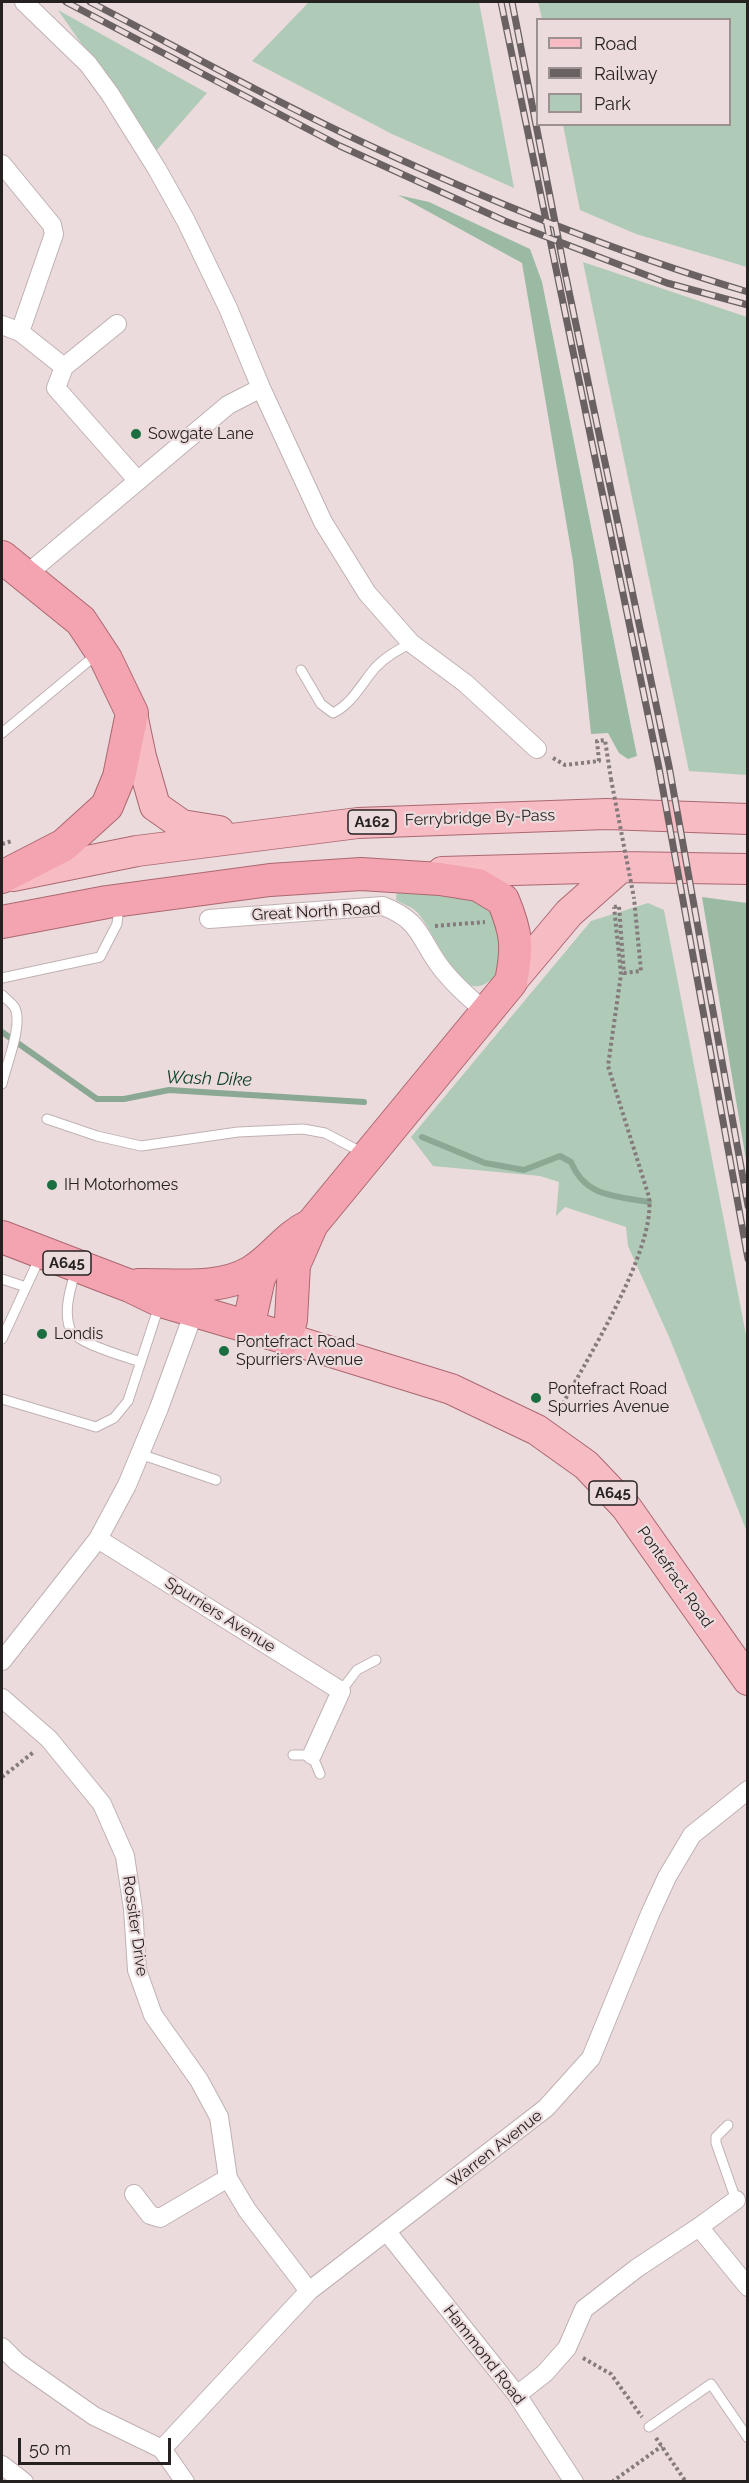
<!DOCTYPE html>
<style>
body{margin:0}
#map{position:relative;width:749px;height:2483px;overflow:hidden;background:#ebdbdc;font-family:Raleway,sans-serif}
canvas{display:block}
.frame{position:absolute;inset:0;border:3px solid #262121;pointer-events:none}
.legend{position:absolute;left:536px;top:18px;width:195px;height:108px;box-sizing:border-box;background:#ebdbdc;border:2px solid #9c9191;margin:0;padding:8px 10px;list-style:none;font-size:18px;color:#262121}
.legend li{display:flex;align-items:center;gap:12px;height:30px}
.legend b{width:30px;border:2px solid #9c9191}
.scale{position:absolute;left:18px;top:2438px;width:153px;height:27px;box-sizing:border-box;border:3px solid #262121;border-top:0;padding-left:8px;font-size:18px;line-height:21px;white-space:nowrap;color:#262121;-webkit-text-stroke:4px #ebdbdc;paint-order:stroke}
</style>
<div id="map">
<canvas width="749" height="2483"></canvas>
<div class="frame"></div>
<ul class="legend">
<li><b style="height:8px;background:#f7bbc4"></b>Road</li>
<li><b style="height:8px;background:#6a6262"></b>Railway</li>
<li><b style="height:16px;background:#afcbb7"></b>Park</li>
</ul>
<div class="scale">50 m</div>
</div>
<script>
const context = document.querySelector('canvas').getContext('2d');
context.lineJoin = 'round';
function fillPath(path, color) { context.fillStyle = color; context.fill(path, 'evenodd'); }
function stroke(path, color, width, dash) { context.strokeStyle = color; context.lineWidth = width; context.lineCap = dash ? 'butt' : 'round'; context.setLineDash(dash || []); context.stroke(path); }
function drawText(font, color, halo, rows, align = 'center') {
  context.font = font + ' Raleway,sans-serif'; context.lineWidth = 4.5; context.setLineDash([]); context.textBaseline = 'middle'; context.strokeStyle = halo; context.fillStyle = color; for (const [text, x, y, turn = 0] of rows) {
    context.save(); context.translate(x, y); context.rotate((+turn || 0) * Math.PI / 180); context.textAlign = isNaN(turn) ? turn : align; if (halo) context.strokeText(text, 0, 0); context.fillText(text, 0, 0); context.restore();
  }
}
fillPath(new Path2D(`
 M309,2H479L514,188L392,134L252,61Z
 M538,2H747V267L636,234L580,210L563,125L730,124V20L542,19Z
 M58,10L207,93L156,151Z
 M583,262L747,317V775L689,771Z
 M397,889L460,890L494,909L505,962C464,1029 442,940 417,912C412,907 403,904 396,900Z
 M648,903L664,910L747,1340V1532L670,1339L628,1246L626,1227L565,1207L556,1216L559,1182L540,1176L433,1166L411,1137L591,921Z`), '#afcbb7');
fillPath(new Path2D(`
 M398,195L429,202L530,249L542,282L637,756L628,759L619,753L608,733L591,734L573,562L522,263Z
 M702,897L747,903V1166Z`), '#9bbaa3');
stroke(new Path2D(`
 M2,1032L97,1099H124L169,1090L364,1102
 M422,1137L485,1163L524,1170L560,1156L571,1162C585,1197 615,1196 649,1202`), '#8aa893', 6);
const service = new Path2D(`
 M301,670L321,704L333,713C352,704 362,683 375,668C385,657 398,650 411,643
 M2,733L97,654
 M2,978L100,957L117,924L119,906
 M2,995C6,999 12,1003 15,1008C23,1026 6,1065 2,1084
 M47,1119L97,1136L141,1146L238,1132L303,1129L325,1133L363,1153
 M76,1269C71,1287 63,1310 70,1329C75,1343 126,1357 141,1362
 M2,1279L26,1287
 M2,1339L40,1257
 M2,1399L96,1427L114,1418L128,1401L159,1306
 M140,1454L216,1480
 M341,1691L357,1670L376,1660
 M293,1755H312L320,1774
 M728,2125L716,2137V2143L736,2200
 M649,2427L711,2384L748,2438`);
const minor = new Path2D(`
 M24,2L88,64L110,94L157,169L186,221L228,308L261,388L323,522L367,593L411,643L465,683L537,749
 M2,164L52,225L54,234L20,332
 M2,325L20,332L64,367L117,324
 M64,367L56,388L138,481
 M26,575L228,405L261,388
 M209,919L383,906C421,921 418,936 439,965C452,983 468,997 485,1011
 M98,1539L341,1691L312,1755
 M2,1661L98,1539L127,1485L159,1408L194,1312
 M2,1698L49,1739L102,1804L125,1856L133,1909L137,1970L153,2015L199,2080L219,2117L228,2178L247,2210L309,2291
 M134,2194L150,2215L160,2218L228,2178
 M699,2227L748,2287
 M387,2232L517,2395L574,2482
 M2,2347L17,2362L94,2416L162,2449L185,2482
 M517,2395L545,2373L567,2348L584,2309L637,2268L699,2227L736,2200
 M162,2449L309,2291L546,2108L591,2058L650,1914L667,1877L692,1835L748,1790
 M2,2465L24,2482`);
const primary = new Path2D(`
 M132,714L141,757L155,806L182,825L219,831
 M442,872L621,867L748,869
 M13,876L137,851L358,823L606,814L748,819
 M511,982L569,913L621,867
 M286,1338L451,1389L537,1430L586,1465L626,1507L748,1680`);
const trunk = new Path2D(`
 M2,557L81,621L106,659L132,713L119,777L107,806L64,845L2,877
 M2,922L107,902L270,880L361,874L440,879L478,885L503,900C517,934 518,947 511,982L312,1224L294,1265L291,1320L286,1338L161,1301L130,1286L2,1237
 M138,1285C174,1284 219,1291 251,1272C273,1259 286,1237 309,1226
 M248,1328L259,1278L270,1258`);
stroke(service, '#c0b1b3', 11);
stroke(minor, '#c0b1b3', 20);
stroke(primary, '#ab6871', 32);
stroke(trunk, '#ab6871', 34);
stroke(new Path2D(`
 M553,758L565,765L599,761L597,741L605,740L611,779
 M2,844L12,841
 M614,907L619,906L624,973L641,971L634,898
 M435,926L485,922
 M557,1414C584,1364 656,1251 649,1197L608,1066L621,974L614,907
 M2,1777L35,1751
 M583,2358L611,2374L642,2417
 M656,2438L686,2482
 M612,2482L662,2446`), '#857b7c', 4, [3, 3]);
stroke(service, '#fff', 9);
stroke(minor, '#fff', 18);
stroke(primary, '#f7bbc4', 30);
stroke(trunk, '#f4a4b0', 32);
const rail = new Path2D(`
 M66,2L340,146L505,221L667,283L748,305
 M90,2C175,46 260,94 347,135C477,196 610,251 748,292
 M501,2L659,768L748,1259
 M512,2L563,263L669,766L748,1206`);
stroke(rail, '#6a6262', 7);
stroke(rail, '#ebdbdc', 4.5, [14]);
stroke(new Path2D(`
 M611,779L634,898`), '#857b7c', 4, [3, 3]);
for (const [x, y, r, color] of [
 [136,434,6,"#1b6e40"],
 [52,1185,6,"#1b6e40"],
 [42,1334,6,"#1b6e40"],
 [224,1351,6,"#1b6e40"],
 [536,1398,6,"#1b6e40"]
]) { const dot = new Path2D(); dot.arc(x, y, r, 0, 2 * Math.PI); context.fillStyle = color; context.fill(dot); stroke(dot, '#ebdbdc', 2); }
for (const [x, y, w] of [
 [372,822,48],
 [67,1263,48],
 [613,1493,48]
]) { const box = new Path2D(); box.roundRect(x - w / 2, y - 12, w, 24, 4.5); context.fillStyle = '#ebdbdc'; context.fill(box); stroke(box, '#262121', 1.5); }
drawText('bold 15px', '#262121', null, [
 ["A162",372,822],
 ["A645",67,1263],
 ["A645",613,1493]
]);
drawText('16px', '#262121', '#ebdbdc', [
 ["Sowgate Lane",148,434],
 ["IH Motorhomes",64,1185],
 ["Londis",54,1334],
 ["Pontefract Road",236,1342],
 ["Spurriers Avenue",236,1360],
 ["Pontefract Road",548,1389],
 ["Spurries Avenue",548,1407]
], 'left');
drawText('16px', '#262121', '#ebdbdc', [
 ["Ferrybridge By-Pass",480,818,-2],
 ["Great North Road",316,912,-3],
 ["Pontefract Road",675,1577,55],
 ["Spurriers Avenue",220,1615,32],
 ["Rossiter Drive",135,1926,82],
 ["Warren Avenue",495,2149,-38],
 ["Hammond Road",484,2355,52]
]);
drawText('italic 18px', '#083f22', '#ebdbdc', [
 ["Wash Dike",209,1079,2]
]);
</script>
